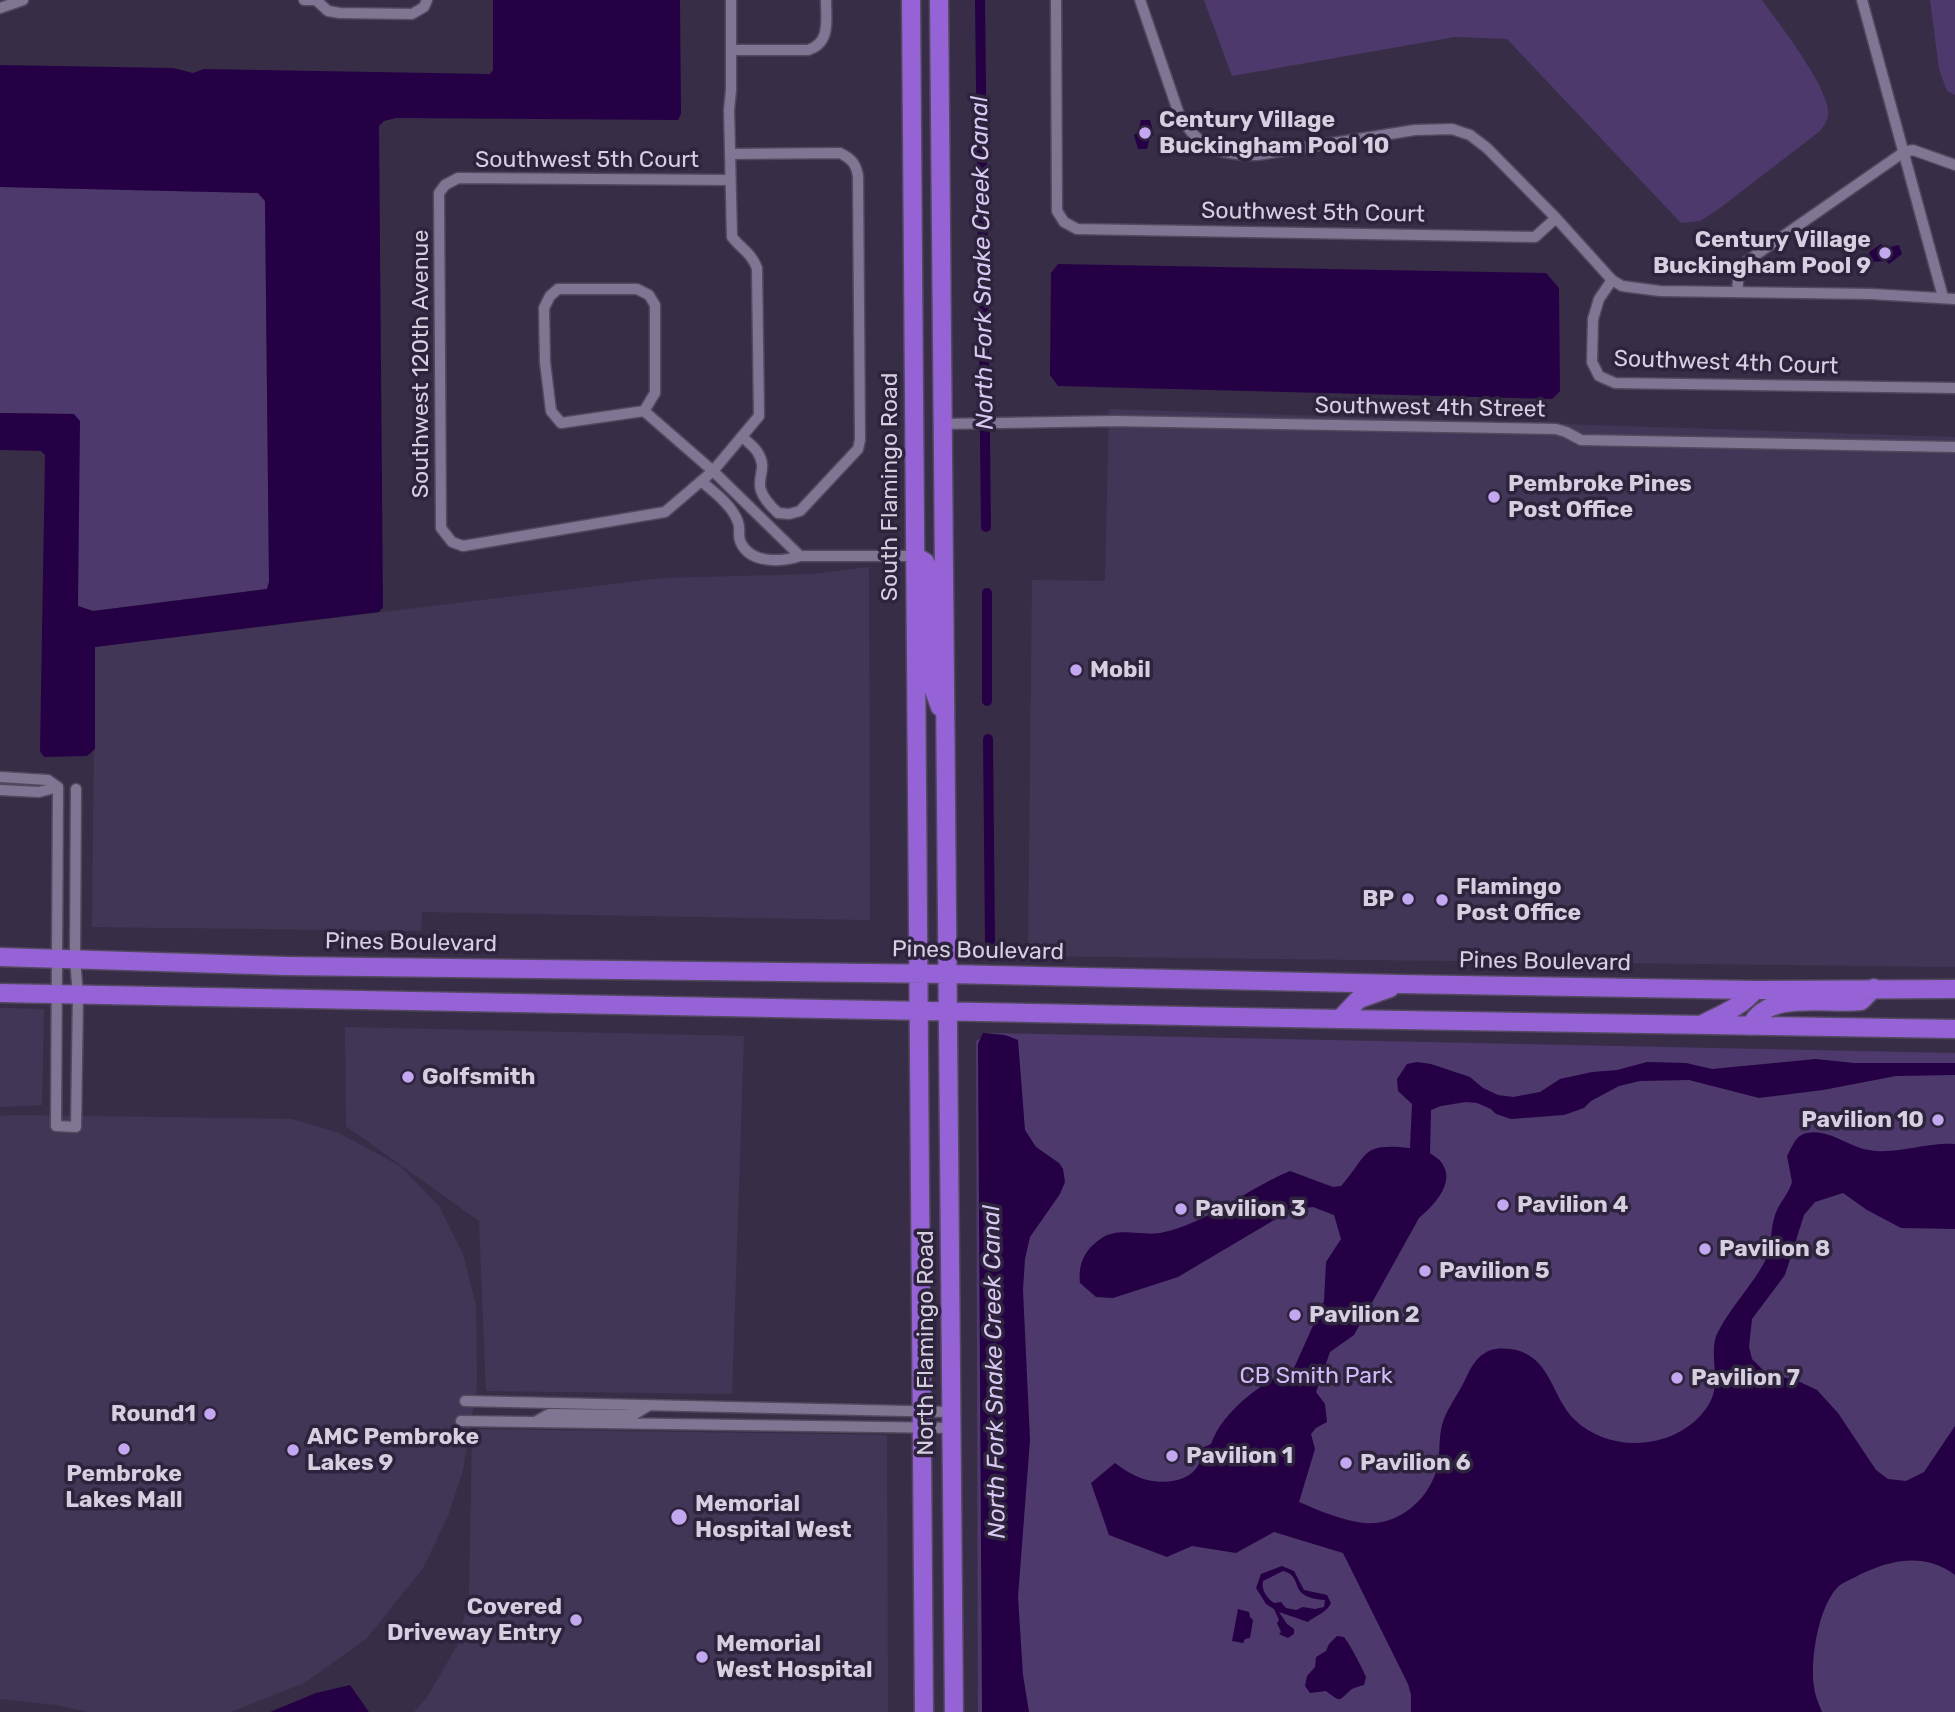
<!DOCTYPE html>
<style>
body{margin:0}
canvas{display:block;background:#372d47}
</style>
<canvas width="1955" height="1712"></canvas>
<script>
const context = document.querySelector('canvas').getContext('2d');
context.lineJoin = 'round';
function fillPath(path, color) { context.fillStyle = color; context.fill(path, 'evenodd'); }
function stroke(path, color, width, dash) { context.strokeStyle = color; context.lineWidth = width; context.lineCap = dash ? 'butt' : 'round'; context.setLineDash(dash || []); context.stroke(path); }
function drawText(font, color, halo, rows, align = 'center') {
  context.font = font + ' Rubik,sans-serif'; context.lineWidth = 7; context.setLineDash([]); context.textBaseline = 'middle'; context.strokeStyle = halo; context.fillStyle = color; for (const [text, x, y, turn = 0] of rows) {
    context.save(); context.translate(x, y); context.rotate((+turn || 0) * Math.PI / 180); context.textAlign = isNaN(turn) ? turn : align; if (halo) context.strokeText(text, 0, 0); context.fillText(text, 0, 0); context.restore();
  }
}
fillPath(new Path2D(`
 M1109,409L1955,437V967L1028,956L1032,580L1105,581Z
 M869,567L870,920L422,912L421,931L92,927L95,647L663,578L814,574Z
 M0,1008L44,1009L42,1105L0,1107Z
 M345,1027L744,1036L732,1394L486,1391L479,1221L346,1126Z
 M16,1115L292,1119L339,1133L400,1166L439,1206L463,1254L476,1305L477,1386L463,1470L448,1516L423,1568L366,1639L304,1683L231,1712H88L56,1705L0,1699V1116Z
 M478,1429L887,1435L888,1712H414L426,1699L457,1646L469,1598L472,1434Z`), '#423656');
fillPath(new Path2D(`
 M1204,0H1762C1777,21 1833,92 1828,116C1827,121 1823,127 1820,131L1720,208L1700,221L1681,223L1507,39L1455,37L1232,76Z
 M1930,0H1955V95L1947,91L1939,69Z
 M0,187L258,193L265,201L269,582L267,589L93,611L78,606L73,414L0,413Z
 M991,1033L1955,1053V1712H978L976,1041Z`), '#4d396b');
fillPath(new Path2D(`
 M493,0H680L681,114L678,120L396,118L384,121L379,126L383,607L379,612L95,647V749L87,756L44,757L40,751L45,455L41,451L0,450V413L74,414L80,421L78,606L93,611L267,589L269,582L265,201L258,193L0,187V65L173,68L193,73L204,69L490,74L493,70Z
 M1141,120H1150L1154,135L1150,137L1147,149H1138L1134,135L1138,132Z
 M1881,244L1886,248L1899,245L1902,254L1889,264L1886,261L1872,262L1869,252Z
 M1058,264L1546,273L1559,288L1560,391L1552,399L1058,386L1050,375L1051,273Z
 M983,1033L1005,1035L1018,1040L1025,1130L1036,1147L1059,1163L1063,1169L1065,1182L1060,1194L1030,1237L1025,1259L1023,1290L1030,1440L1018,1597L1023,1675L1029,1712H982L978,1044Z
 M1816,1059L1854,1063H1955V1075L1896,1076L1823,1090L1759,1098L1689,1080L1640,1081L1619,1086L1591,1101L1584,1108L1564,1115L1511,1119L1496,1114L1491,1109L1477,1103L1466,1102L1441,1106L1431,1110L1430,1153C1434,1156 1441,1160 1443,1165C1455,1184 1432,1207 1419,1218L1354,1335L1330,1352L1316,1392L1325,1404L1327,1422L1316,1428L1311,1434L1315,1449L1299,1502C1318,1510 1343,1521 1364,1523C1397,1526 1426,1502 1436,1472C1441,1456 1438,1440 1442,1425C1446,1410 1457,1396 1464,1382C1469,1372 1474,1359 1485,1353C1492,1348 1502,1348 1510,1349C1551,1354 1551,1397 1575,1420C1612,1456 1682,1449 1709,1404C1723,1382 1707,1352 1718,1332C1731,1306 1752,1286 1765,1261C1772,1247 1770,1230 1775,1215C1779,1203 1788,1195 1792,1182L1787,1156C1792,1148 1795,1135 1807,1133C1828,1128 1849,1147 1869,1150C1897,1155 1926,1142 1955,1144V1229L1901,1228L1867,1210L1843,1193L1815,1202L1804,1215L1785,1275L1752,1319L1749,1347L1752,1359L1766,1373L1798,1381L1817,1390L1838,1413L1876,1470L1888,1479L1906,1481L1924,1472L1955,1426V1575C1924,1552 1890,1560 1859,1575C1851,1580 1842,1582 1836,1589C1818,1610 1810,1660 1814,1687C1815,1696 1819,1704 1822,1712H1411V1695L1408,1684L1343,1553L1274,1532L1236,1553L1192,1546L1167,1557L1109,1535L1091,1483L1115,1463C1121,1467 1127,1472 1134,1475C1152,1485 1188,1486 1199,1464C1201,1459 1201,1452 1202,1448L1211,1444C1223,1410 1263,1382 1294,1368L1324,1301L1326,1262L1341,1239L1334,1215L1313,1207L1291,1210L1178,1277L1113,1298L1096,1297L1080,1283C1078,1263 1085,1249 1102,1238C1119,1227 1141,1236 1160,1233C1207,1224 1246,1189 1290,1171L1333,1187L1341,1186C1370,1153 1360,1143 1410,1148L1412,1104L1398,1091L1397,1079L1407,1064L1417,1062L1431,1064L1470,1077L1483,1088L1498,1095L1513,1097L1540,1092L1560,1079L1592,1072L1617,1070L1647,1062L1686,1063L1712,1069Z
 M1282,1566L1294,1571L1304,1590L1327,1595L1331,1603C1327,1613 1314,1616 1308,1622L1279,1612L1287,1624L1294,1629V1634L1288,1638L1279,1634L1281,1632L1277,1623L1279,1620L1274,1609L1266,1604L1256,1588L1261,1574ZM1283,1571C1306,1577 1285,1597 1325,1600L1324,1607L1315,1609L1303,1607L1296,1610L1286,1608L1281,1602L1274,1603C1267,1598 1261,1590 1263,1581Z
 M1238,1609L1249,1612L1250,1617L1253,1620L1250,1638L1245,1639L1243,1643L1232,1641Z
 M1337,1636L1344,1637C1352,1648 1360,1664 1366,1677L1364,1685C1360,1686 1356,1687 1352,1689C1338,1700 1343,1704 1326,1691L1310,1693L1305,1686L1307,1676L1315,1667L1316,1657L1326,1651L1329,1644Z
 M350,1685L369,1712H270L316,1693Z`), '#250045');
stroke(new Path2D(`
 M980,0L986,527
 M987,593V701
 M988,739L990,941`), '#250045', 10);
const street = new Path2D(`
 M304,0H316L328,11L340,13L412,14L424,7L427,0
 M1056,0L1057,211L1064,222L1077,229L1535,237L1556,218
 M1140,0L1179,114C1199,149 1218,155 1257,155L1415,130L1452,129L1470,135L1487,148L1556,218L1612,280L1622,286L1660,291L1872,294L1955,299
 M1862,0L1943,297
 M0,8L23,0
 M732,50H808C831,43 826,20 826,0
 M730,154L840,153C852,159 856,164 858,176L860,440L858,449L800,511L789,514L778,513C743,481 772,476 758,453C755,447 747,442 743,437
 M730,180L458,178L445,185L439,193L441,528L452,542L463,546L665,512L713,471L759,416L757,268C750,251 743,251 732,237L729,110L731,90V0
 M1612,280L1599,299L1593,319L1592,362L1599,376L1615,383L1955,388
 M1737,292L1739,271L1747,261L1904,152L1913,150L1955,165
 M644,411L561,423L551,411L545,362L544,308L550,296L558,289H637L649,295L655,305V393L644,411L713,471L800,556
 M943,424L1114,421L1556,429L1566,432L1581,440L1955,447
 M701,481C714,492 732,505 738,522C741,529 737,536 741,543C751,564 782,562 800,556H915
 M0,777L48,780L58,787
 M58,787L56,1126L76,1127L78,995L75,959L76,789
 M0,790L39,792L58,787
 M465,1401L950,1412
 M461,1421L951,1428
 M535,1422L549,1414L626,1415L635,1414L648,1406`);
const highway = new Path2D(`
 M911,0L924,1712
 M939,0L954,1712
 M915,556L925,562L932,576V685L940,707
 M0,957L286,966L949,974L1400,984L1755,990L1955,989
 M0,993L1340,1019L1955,1029
 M1340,1019L1359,999L1390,988
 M1703,1024C1722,1014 1741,1007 1755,990
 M1751,1026C1766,990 1829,1005 1861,1001L1874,988`);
stroke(street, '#52495e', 13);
stroke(highway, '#52495e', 21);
stroke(street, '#807693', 10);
stroke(highway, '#9563d5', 18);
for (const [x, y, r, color] of [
 [1145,133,7,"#c4a7f1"],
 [1885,253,7,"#c4a7f1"],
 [1494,497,7,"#c4a7f1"],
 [1076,670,7,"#c4a7f1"],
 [1408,899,7,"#c4a7f1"],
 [1442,900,7,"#c4a7f1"],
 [408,1077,7,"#c4a7f1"],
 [1938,1120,7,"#c4a7f1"],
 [1503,1205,7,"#c4a7f1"],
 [1181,1209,7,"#c4a7f1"],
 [1705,1249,7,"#c4a7f1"],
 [1425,1271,7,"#c4a7f1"],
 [1295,1315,7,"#c4a7f1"],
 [1677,1378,7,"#c4a7f1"],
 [210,1414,7,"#c4a7f1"],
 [124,1449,7,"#c4a7f1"],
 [293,1450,7,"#c4a7f1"],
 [1172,1456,7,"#c4a7f1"],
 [1346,1463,7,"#c4a7f1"],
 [679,1517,9,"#c4a7f1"],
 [576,1620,7,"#c4a7f1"],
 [702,1657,7,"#c4a7f1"]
]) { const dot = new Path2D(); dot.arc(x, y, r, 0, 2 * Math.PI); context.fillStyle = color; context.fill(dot); stroke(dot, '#2d233c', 2.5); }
drawText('bold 23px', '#d5cfe0', '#2d233c', [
 ["Century Village",1159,120],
 ["Buckingham Pool 10",1159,146],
 ["Century Village",1871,240,"right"],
 ["Buckingham Pool 9",1871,266,"right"],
 ["Pembroke Pines",1508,484],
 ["Post Office",1508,510],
 ["Mobil",1090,670],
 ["Flamingo",1456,887],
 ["Post Office",1456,913],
 ["BP",1394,899,"right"],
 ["Golfsmith",422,1077],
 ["Pavilion 10",1924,1120,"right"],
 ["Pavilion 4",1517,1205],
 ["Pavilion 3",1195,1209],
 ["Pavilion 8",1719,1249],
 ["Pavilion 5",1439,1271],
 ["Pavilion 2",1309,1315],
 ["Pavilion 7",1691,1378],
 ["Round1",196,1414,"right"],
 ["AMC Pembroke",307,1437],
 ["Lakes 9",307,1463],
 ["Pavilion 1",1186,1456],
 ["Pavilion 6",1360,1463],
 ["Pembroke",124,1474,"center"],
 ["Lakes Mall",124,1500,"center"],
 ["Memorial",695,1504],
 ["Hospital West",695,1530],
 ["Covered",562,1607,"right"],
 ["Driveway Entry",562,1633,"right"],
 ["Memorial",716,1644],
 ["West Hospital",716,1670]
], 'left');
drawText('23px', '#d5cfe0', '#2d233c', [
 ["Southwest 5th Court",587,160],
 ["Southwest 5th Court",1313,213,1],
 ["Southwest 4th Court",1726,363,2],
 ["Southwest 120th Avenue",421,364,-90],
 ["Southwest 4th Street",1430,408,1],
 ["South Flamingo Road",890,487,-90],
 ["Pines Boulevard",411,943,1],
 ["Pines Boulevard",978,951,1],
 ["Pines Boulevard",1545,962,1],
 ["North Flamingo Road",926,1343,-90]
]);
drawText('23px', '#d1baf8', '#2d233c', [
 ["CB Smith Park",1316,1376]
]);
drawText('italic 24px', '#d8c9f2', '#2d233c', [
 ["North Fork Snake Creek Canal",983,263,-91],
 ["North Fork Snake Creek Canal",995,1372,-91]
]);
</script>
